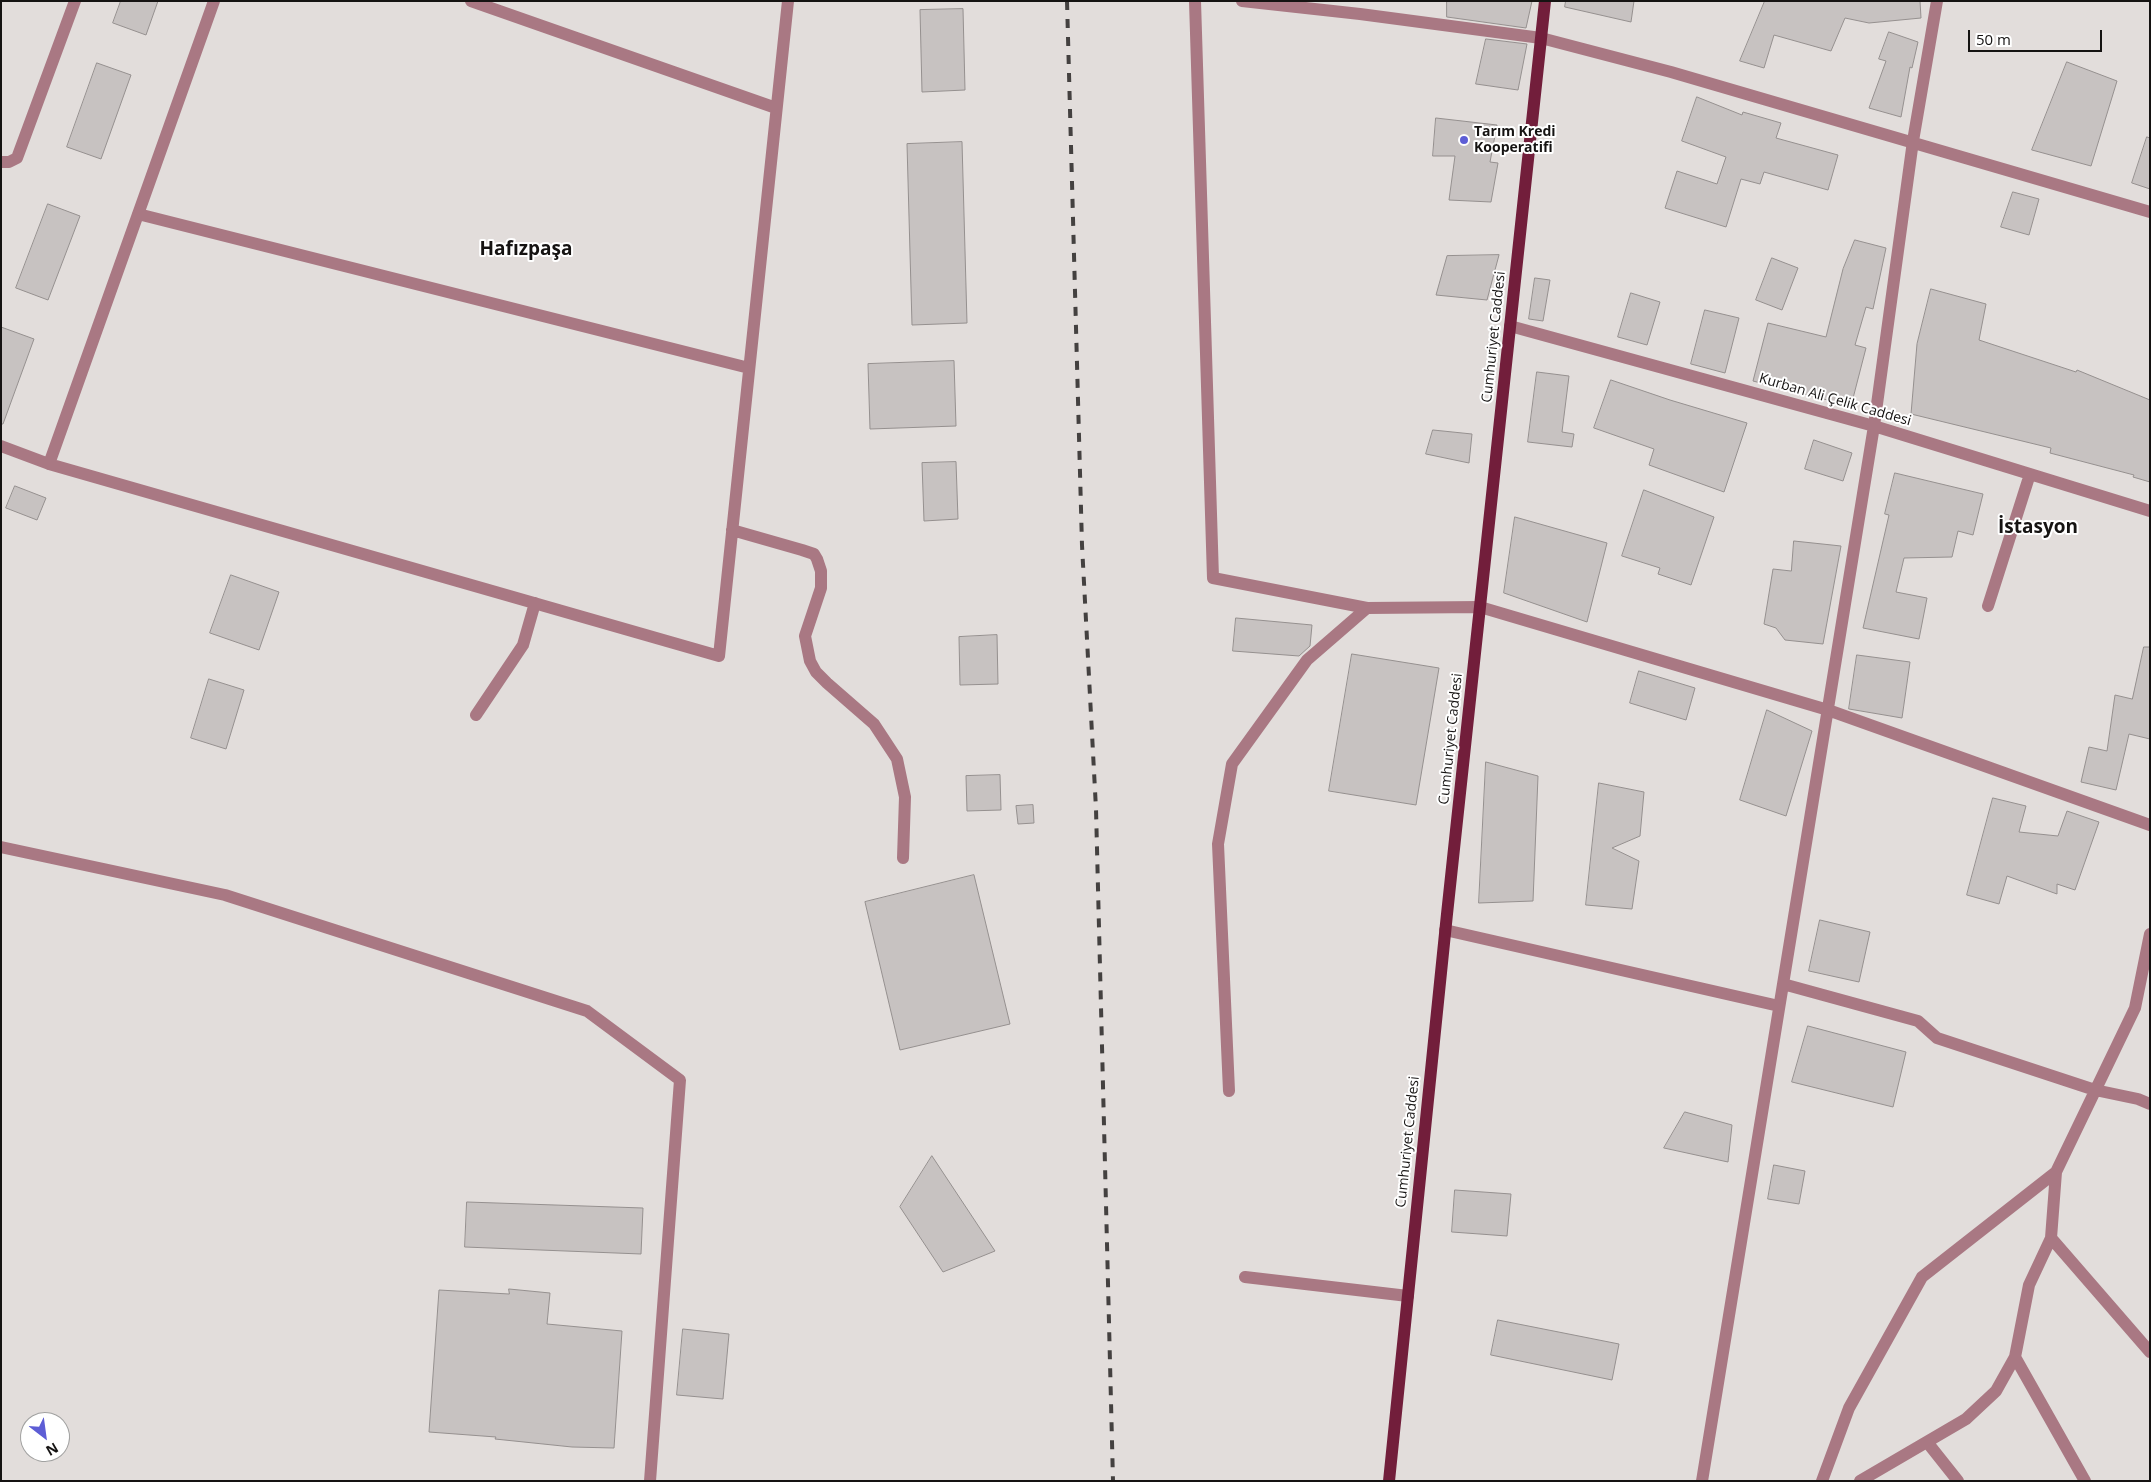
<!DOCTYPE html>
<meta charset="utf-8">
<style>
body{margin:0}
#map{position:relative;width:2151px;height:1482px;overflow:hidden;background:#e2dddb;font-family:"Open Sans",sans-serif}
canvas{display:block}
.frame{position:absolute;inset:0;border:2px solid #151312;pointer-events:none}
.north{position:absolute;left:20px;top:1412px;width:50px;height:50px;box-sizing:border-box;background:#fff;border:1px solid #a1a1a0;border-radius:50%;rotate:150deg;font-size:14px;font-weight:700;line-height:20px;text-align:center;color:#151312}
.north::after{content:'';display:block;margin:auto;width:18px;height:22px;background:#5d5dd5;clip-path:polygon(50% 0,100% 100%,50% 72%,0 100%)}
.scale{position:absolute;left:1968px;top:30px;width:134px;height:22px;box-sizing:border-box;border:2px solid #151312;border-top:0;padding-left:6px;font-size:15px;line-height:18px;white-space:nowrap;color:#151312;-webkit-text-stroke:4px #fff;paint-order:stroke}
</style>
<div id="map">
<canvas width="2151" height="1482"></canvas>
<div class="frame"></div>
<div class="north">N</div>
<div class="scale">50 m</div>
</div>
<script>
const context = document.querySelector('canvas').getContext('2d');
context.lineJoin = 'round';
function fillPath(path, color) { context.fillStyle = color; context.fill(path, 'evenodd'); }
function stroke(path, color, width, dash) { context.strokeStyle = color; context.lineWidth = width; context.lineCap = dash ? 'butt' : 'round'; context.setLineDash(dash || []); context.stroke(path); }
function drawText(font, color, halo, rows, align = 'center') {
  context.font = font + ' "Open Sans",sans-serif'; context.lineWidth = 4; context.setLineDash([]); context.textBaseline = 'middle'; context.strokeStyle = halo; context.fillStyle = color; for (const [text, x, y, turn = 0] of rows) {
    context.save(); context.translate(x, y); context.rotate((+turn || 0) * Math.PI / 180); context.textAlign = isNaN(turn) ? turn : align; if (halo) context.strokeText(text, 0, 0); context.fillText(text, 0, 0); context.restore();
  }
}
const building = new Path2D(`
 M121,1H158L146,35L113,23Z
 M1447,1H1532L1526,28L1447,17Z
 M1566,1H1634L1631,22L1565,7Z
 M1765,1H1920L1921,18L1869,23L1845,18L1831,51L1774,35L1764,68L1740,61Z
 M963,9L965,90L922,92L920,10Z
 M1889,32L1918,42L1912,68L1910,67L1901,117L1869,108L1886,61L1879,59Z
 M1486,39L1527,44L1518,90L1476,84Z
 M2067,62L2117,81L2091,166L2032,150Z
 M97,63L131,75L101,159L67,147Z
 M1697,97L1742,115L1743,112L1781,123L1776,138L1838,155L1828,190L1764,172L1760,184L1741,179L1726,227L1665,208L1677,171L1717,184L1726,157L1682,141Z
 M1436,118L1497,125L1490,162L1498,163L1491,202L1449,200L1455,156H1433Z
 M2147,137L2150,138V189L2132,183Z
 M962,142L967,323L912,325L907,144Z
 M2013,192L2039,199L2029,235L2001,227Z
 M48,204L80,216L48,300L16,288Z
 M1855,240L1886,248L1873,309L1866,307L1855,345L1866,348L1851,406L1753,381L1768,323L1826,337L1843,269Z
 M1499,255L1487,300L1436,295L1447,256Z
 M1772,258L1798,268L1782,310L1756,300Z
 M1535,278L1550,280L1543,321L1529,319Z
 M1931,289L1986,304L1979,340L2076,372L2077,370L2150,400V482L2133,477L2134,475L2050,453L2051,448L1911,414L1917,344Z
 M1631,293L1660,302L1647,345L1618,337Z
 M1705,310L1739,318L1725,373L1691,364Z
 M1,327L34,339L3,424H1Z
 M954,361L956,426L870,429L868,364Z
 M1537,372L1569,376L1562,432L1574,434L1572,447L1528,442Z
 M1611,380L1670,400L1747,423L1724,492L1649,465L1654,449L1594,428Z
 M1433,430L1472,434L1469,463L1426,454Z
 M1814,440L1852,453L1843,481L1805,469Z
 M956,462L958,519L924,521L922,463Z
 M1895,473L1983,494L1973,535L1958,531L1952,557L1904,558L1896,592L1927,598L1919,639L1863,628L1889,515L1885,514Z
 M15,486L46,498L37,520L6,508Z
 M1644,490L1714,517L1691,585L1658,574L1660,568L1622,556Z
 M1515,517L1607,543L1587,622L1504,593Z
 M1794,541L1841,546L1823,644L1785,640L1776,628L1764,624L1773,569L1791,571Z
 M231,575L279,592L259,650L210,633Z
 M1236,618L1312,625L1310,646L1299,656L1233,651Z
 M997,635L998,684L960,685L959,637Z
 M2144,647H2150V739L2129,734L2116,790L2081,782L2089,747L2107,751L2115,695L2132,699Z
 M1352,654L1439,668L1416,805L1329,791Z
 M1857,655L1910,662L1902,718L1849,709Z
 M1639,671L1695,688L1686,720L1630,703Z
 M209,679L244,690L226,749L191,738Z
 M1767,710L1812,731L1786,816L1740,800Z
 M1486,762L1538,776L1533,901L1479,903Z
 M1000,775L1001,810L967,811L966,776Z
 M1599,783L1644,792L1640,836L1612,848L1639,861L1632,909L1586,905Z
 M1993,798L2026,806L2019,832L2058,836L2067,811L2099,822L2075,890L2057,884V894L2007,876L1999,904L1967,895Z
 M1033,805L1034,823L1018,824L1016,806Z
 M974,875L1010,1024L900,1050L865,902Z
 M1820,920L1870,932L1859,982L1809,971Z
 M1808,1026L1906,1052L1893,1107L1792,1082Z
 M1685,1112L1732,1125L1728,1162L1664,1148Z
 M932,1156L995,1251L943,1272L900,1207Z
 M1774,1165L1805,1171L1799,1204L1768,1199Z
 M1455,1190L1511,1194L1507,1236L1452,1232Z
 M467,1202L643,1208L641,1254L465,1247Z
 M509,1289L550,1293L547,1324L622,1331L614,1448L572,1447L495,1439L496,1437L429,1432L439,1290L509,1294Z
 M1498,1320L1619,1344L1612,1380L1491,1355Z
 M683,1329L729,1334L723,1399L677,1395Z`);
fillPath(building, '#c7c2c1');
stroke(building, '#95908f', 1);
stroke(new Path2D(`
 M471,1L776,108
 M1195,1L1213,578L1367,608L1480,607L1828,710L2150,825
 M1242,1L1360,14L1541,38L1671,72L2150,212
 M1,162H9L17,158L75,1
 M138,214L749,368
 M1510,326L1874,426L2150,511
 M1,446L49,464L719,656L788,1
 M49,464L214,1
 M732,530L802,550L814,554L817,559L821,571V588L805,636L810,661L816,672L827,683L874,724L897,759L905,797L903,858
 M1988,606L2030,474
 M476,715L523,645L535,603
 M1,847L225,895L587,1011L680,1080L650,1481
 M1445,930L1779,1006
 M1783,984L1918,1021L1937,1038L2095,1090L2138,1099L2150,1104
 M1229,1091L1218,844L1232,764L1307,660L1367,608
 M2051,1238L2150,1352
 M1245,1277L1408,1296
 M2015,1357L2085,1481
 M1927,1442L1958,1481
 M1702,1481L1874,426L1913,141L1937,1
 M1822,1481L1849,1408L1922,1277L2056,1172L2135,1008L2150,934
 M1860,1481L1966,1419L1996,1391L2015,1357L2029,1285L2051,1238L2056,1172`), '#a97883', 12);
stroke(new Path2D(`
 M1389,1481L1447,914L1545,1`), '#721e3b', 12);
stroke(new Path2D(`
 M1067,1L1082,545L1096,809L1113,1481`), '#444140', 4, [9, 9]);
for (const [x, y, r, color] of [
 [1464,140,5,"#5d5dd5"]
]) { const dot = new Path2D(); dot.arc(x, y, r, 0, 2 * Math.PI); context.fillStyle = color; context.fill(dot); stroke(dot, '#fff', 2); }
drawText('bold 14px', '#151312', '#fff', [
 ["Tarım Kredi",1474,132],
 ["Kooperatifi",1474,148]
], 'left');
drawText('14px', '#151312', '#fff', [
 ["Cumhuriyet Caddesi",1494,337,-84],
 ["Kurban Ali Çelik Caddesi",1835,400,16],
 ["Cumhuriyet Caddesi",1451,739,-84],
 ["Cumhuriyet Caddesi",1408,1142,-84]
]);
drawText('bold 19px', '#151312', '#fff', [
 ["Hafızpaşa",526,250],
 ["İstasyon",2038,528]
]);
</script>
